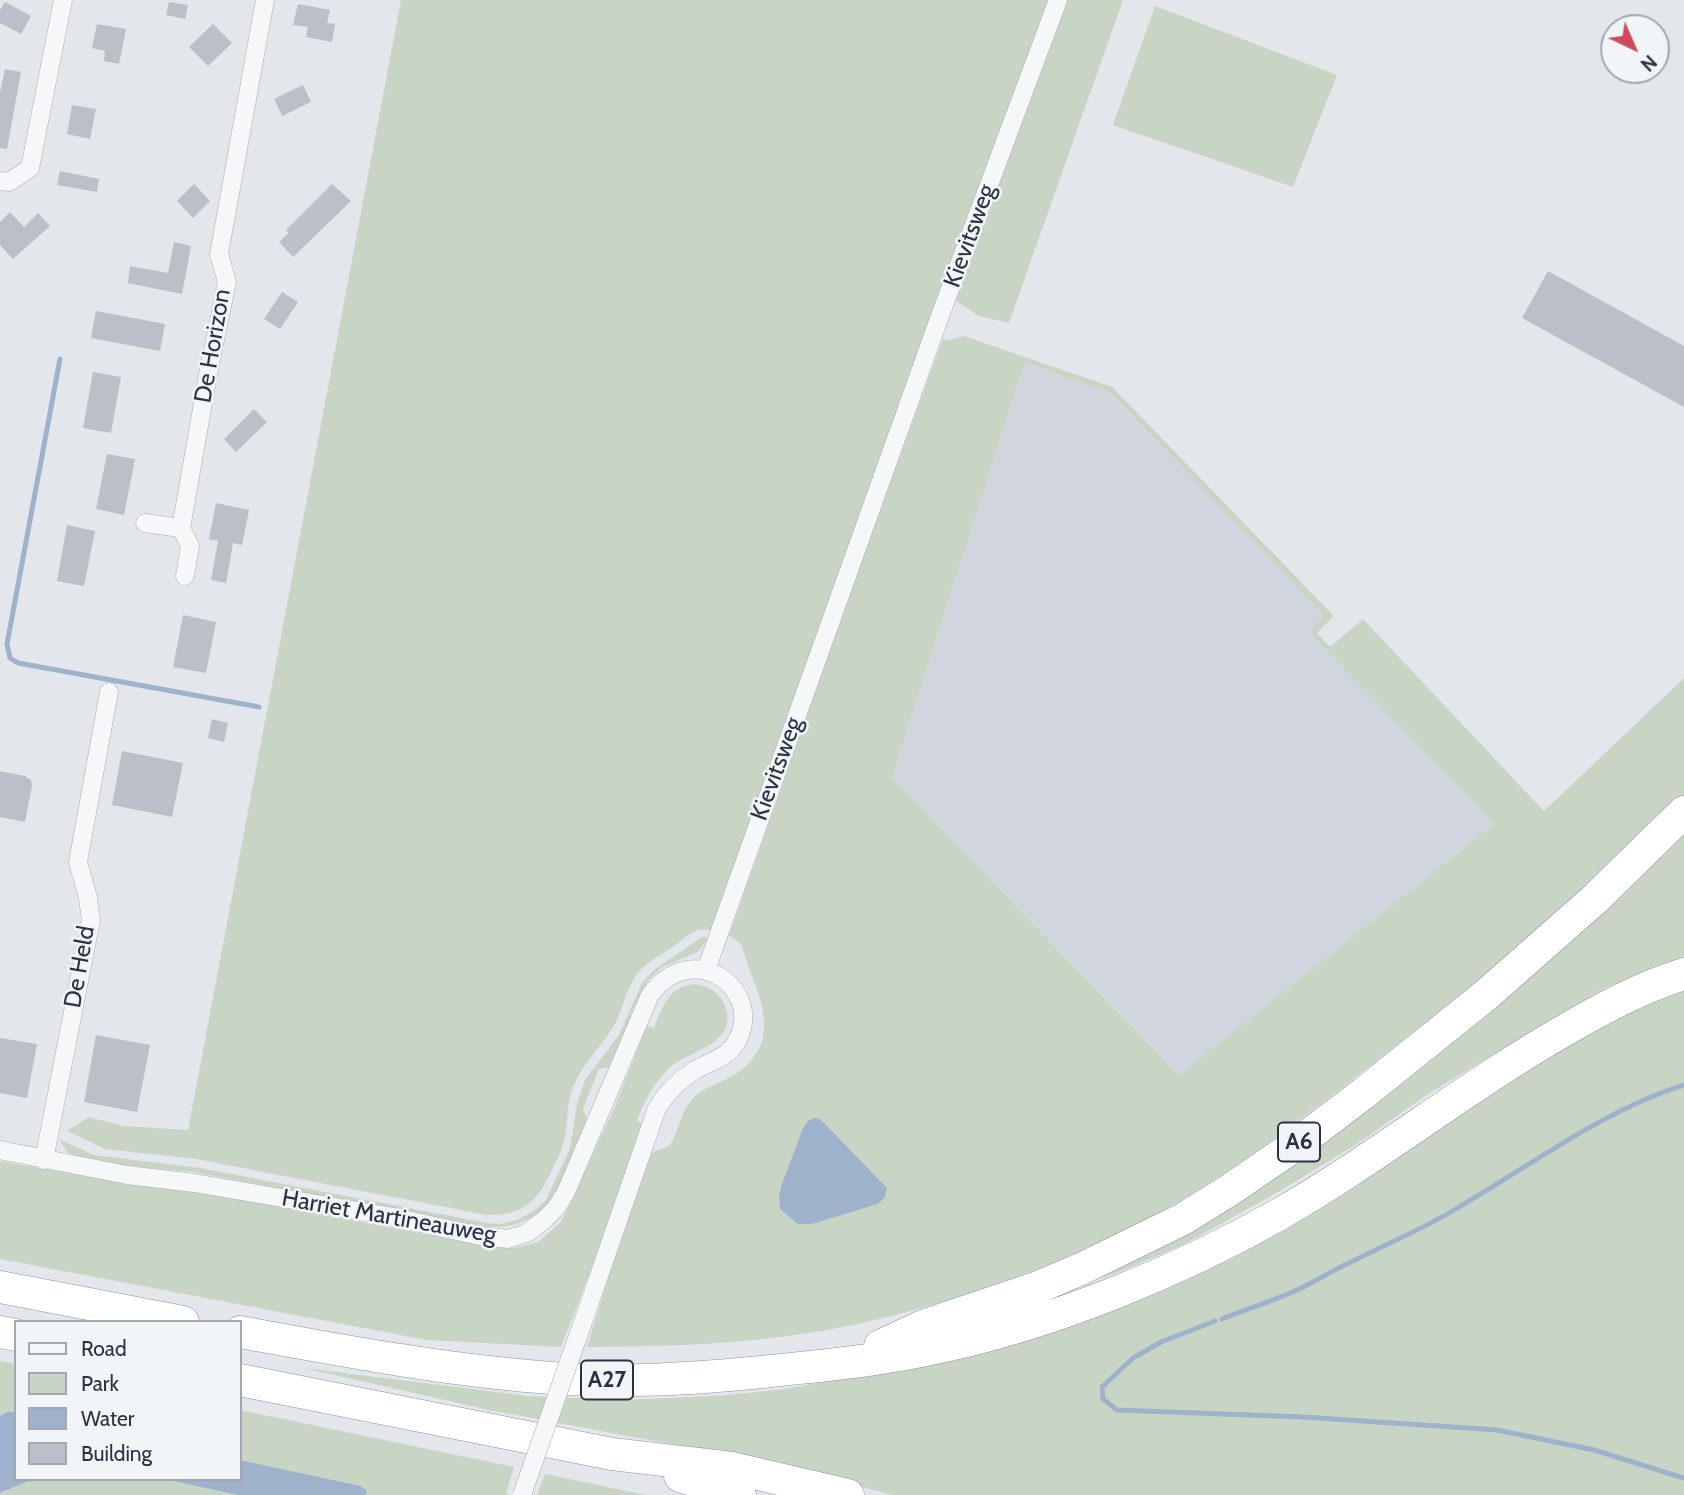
<!DOCTYPE html>
<style>
body{margin:0}
#map{position:relative;width:1684px;height:1495px;overflow:hidden;background:#e3e6eb;font-family:Cabin,sans-serif}
canvas{display:block}
.legend{position:absolute;left:14px;top:1320px;width:228px;height:161px;box-sizing:border-box;background:#f2f5f8;border:2px solid #a2a7b0;margin:0;padding:9px 12px;list-style:none;font-size:21px;color:#2a3343}
.legend li{display:flex;align-items:center;gap:14px;height:35px}
.legend b{width:35px;border:2px solid #a2a7b0}
.north{position:absolute;left:1600px;top:14px;width:70px;height:70px;box-sizing:border-box;background:#f2f5f8;border:2px solid #a2a7b0;border-radius:50%;rotate:136deg;font-size:19px;font-weight:700;line-height:28px;text-align:center;color:#2a3343}
.north::after{content:'';display:block;margin:auto;width:24px;height:32px;background:#cf495b;clip-path:polygon(50% 0,100% 100%,50% 72%,0 100%)}
</style>
<div id="map">
<canvas width="1684" height="1495"></canvas>
<ul class="legend">
<li><b style="height:9px;background:#f5f7f9"></b>Road</li>
<li><b style="height:19px;background:#c8d5c4"></b>Park</li>
<li><b style="height:19px;background:#9eb3cb"></b>Water</li>
<li><b style="height:19px;background:#babfc8"></b>Building</li>
</ul>
<div class="north">N</div>
</div>
<script>
const context = document.querySelector('canvas').getContext('2d');
context.lineJoin = 'round';
function fillPath(path, color) { context.fillStyle = color; context.fill(path, 'evenodd'); }
function stroke(path, color, width, dash) { context.strokeStyle = color; context.lineWidth = width; context.lineCap = dash ? 'butt' : 'round'; context.setLineDash(dash || []); context.stroke(path); }
function drawText(font, color, halo, rows, align = 'center') {
  context.font = font + ' Cabin,sans-serif'; context.lineWidth = 5; context.setLineDash([]); context.textBaseline = 'middle'; context.strokeStyle = halo; context.fillStyle = color; for (const [text, x, y, turn = 0] of rows) {
    context.save(); context.translate(x, y); context.rotate((+turn || 0) * Math.PI / 180); context.textAlign = isNaN(turn) ? turn : align; if (halo) context.strokeText(text, 0, 0); context.fillText(text, 0, 0); context.restore();
  }
}
fillPath(new Path2D(`
 M1025,362L1110,394L1325,615L1309,632L1494,824L1180,1075L892,777Z`), '#d1d5dd');
fillPath(new Path2D(`
 M401,0H1049L712,930C694,927 688,936 674,946C661,955 646,962 636,975C625,992 622,1013 612,1029C599,1049 582,1065 573,1087C567,1103 568,1119 565,1135C563,1147 558,1159 552,1170C537,1202 524,1215 487,1215L196,1159L105,1149L67,1131L89,1117L123,1126L188,1130Z
 M1067,0H1123L1009,323L979,316L956,301Z
 M1155,6L1337,75L1293,187L1113,125Z
 M964,336L1112,387L1334,616L1317,633L1330,647L1363,619L1544,811L1684,678V799C1631,847 1579,897 1524,944C1473,988 1418,1028 1365,1070C1283,1133 1200,1197 1105,1240C1016,1281 918,1314 821,1331C744,1344 666,1347 587,1347L615,1255L652,1152L669,1146C680,1131 680,1112 693,1098C705,1086 722,1083 736,1074C787,1038 756,994 743,950L740,943L729,936L854,582L943,339L950,340ZM1025,362L1111,394L1324,615L1309,632L1494,824L1179,1075L892,777ZM887,1188L885,1196L878,1204L812,1224H798Z
 M1684,832V957L1605,988L1431,1092L1357,1144L1280,1191L1181,1246L1104,1278L1101,1274Z
 M702,937L709,938L698,952L662,967L648,980L630,1015L632,1019L610,1067L599,1069L583,1109L588,1122C563,1177 556,1231 483,1227L193,1172L129,1166L77,1157L67,1152L59,1139L94,1155L200,1168L487,1223L500,1224L517,1220L532,1212L546,1200L570,1149L577,1104L585,1080L619,1035L642,983L654,970Z
 M696,984C709,986 720,993 725,1006C739,1045 688,1050 668,1069C653,1085 644,1101 637,1121L643,1123L605,1234L561,1347L427,1340L0,1259V1161L130,1184L185,1189L484,1245L514,1248L527,1245L538,1242L561,1222L613,1111L647,1026L654,1028C663,1005 669,986 696,984Z
 M1684,988V1495H892L777,1464L489,1410L304,1368L528,1396L622,1400L715,1396L778,1390L870,1374L1021,1338L1487,1092L1625,1011Z
 M0,1361L16,1364V1413L8,1411L0,1416Z
 M240,1410L514,1467L506,1493L509,1495H366L367,1491L361,1486L240,1460Z
 M545,1474L646,1495H537Z
 M34,1479H164L237,1495H0V1493Z`), '#c8d5c4');
fillPath(new Path2D(`
 M815,1118L821,1120L887,1188L885,1197L878,1204L812,1224H798L780,1209L779,1196L782,1184L803,1128L808,1121Z
 M8,1411L16,1413V1479H34L0,1493V1416Z
 M240,1460L361,1486L367,1491L366,1495H237L164,1479H240Z`), '#9eb3cb');
stroke(new Path2D(`
 M60,359L7,644L10,658L18,663L259,707
 M1222,1319C1247,1309 1273,1301 1297,1290C1315,1282 1331,1271 1349,1263C1386,1244 1424,1229 1459,1207C1533,1164 1602,1111 1684,1085
 M1215,1321L1161,1342L1133,1358L1102,1387L1103,1399L1117,1410L1303,1417L1497,1430L1594,1450L1684,1478`), '#9eb3cb', 5);
fillPath(new Path2D(`
 M5,2L31,16L21,34L0,23V10Z
 M169,2L188,5L185,19L166,15Z
 M298,4L330,10L327,23L335,24L332,42L306,37L308,27L293,25Z
 M97,24L126,29L119,64L104,61L105,51L92,48Z
 M213,24L232,43L208,66L189,47Z
 M5,69L21,72L7,149L0,148V93Z
 M303,85L311,102L282,116L274,99Z
 M72,105L96,109L90,139L67,134Z
 M60,171L99,179L97,192L57,185Z
 M194,184L210,201L193,218L177,201Z
 M332,184L351,201L293,257L279,242L289,233L286,230Z
 M10,212L24,227L38,213L50,226L13,259L0,245V222Z
 M174,242L191,246L182,294L128,283L130,266L168,273Z
 M1548,271L1684,346V407L1522,318Z
 M282,292L298,302L280,329L264,319Z
 M96,311L165,324L160,351L91,338Z
 M93,372L121,377L111,433L83,428Z
 M254,409L267,422L236,452L224,439Z
 M107,454L135,459L124,515L96,509Z
 M216,503L249,510L242,545L233,543L226,583L211,580L218,541L209,539Z
 M67,525L95,531L84,586L57,581Z
 M183,615L216,622L206,673L173,667Z
 M212,719L228,723L224,742L208,738Z
 M122,751L183,763L172,817L112,805Z
 M0,771L25,776L31,780L32,786L25,822L0,817Z
 M96,1035L150,1045L137,1112L84,1102Z
 M0,1038L37,1044L27,1098L0,1093Z`), '#babfc8');
const street = new Path2D(`
 M0,181L9,182L30,168L63,0
 M145,523L181,528
 M185,576L190,546L181,528L209,369L227,282L219,254L265,0
 M706,970L940,316L1058,0
 M0,1150L127,1175L194,1183L393,1217L480,1236L508,1239L527,1233L544,1220L556,1208L566,1192L650,995C693,937 763,989 738,1039C730,1057 711,1061 695,1070C679,1080 667,1092 657,1108L584,1319
 M44,1160L91,920L88,898L78,862L109,692`);
const highway = new Path2D(`
 M0,1287L183,1322
 M0,1332L16,1335
 M240,1332C339,1350 438,1369 539,1377C617,1384 693,1379 771,1371C827,1365 884,1360 940,1347C1053,1323 1177,1272 1278,1215C1377,1158 1466,1087 1565,1030C1603,1008 1642,987 1684,974
 M880,1346L923,1326L1036,1288L1081,1269L1183,1219L1228,1191L1297,1144L1364,1093L1486,995L1595,899L1684,812
 M240,1380L612,1454L732,1468L848,1495
 M680,1476L740,1495`);
stroke(street, '#a8adb5', 19);
stroke(highway, '#8a93a2', 33);
stroke(street, '#f5f7f9', 18);
stroke(highway, '#fff', 32);
const streetBridge = new Path2D(`
 M522,1495L584,1319`);
stroke(streetBridge, '#a8adb5', 19, []);
stroke(streetBridge, '#f5f7f9', 18);
for (const [x, y, w] of [
 [1299,1142,42],
 [607,1380,52]
]) { const box = new Path2D(); box.roundRect(x - w / 2, y - 19.5, w, 39, 5); context.fillStyle = '#f2f5f8'; context.fill(box); stroke(box, '#2a3343', 2); }
drawText('bold 23px', '#2a3343', null, [
 ["A6",1299,1142],
 ["A27",607,1380]
]);
drawText('24px', '#2a3343', '#f2f5f8', [
 ["Kievitsweg",970,236,-70],
 ["De Horizon",213,346,-80],
 ["Kievitsweg",777,769,-70],
 ["De Held",80,967,-80],
 ["Harriet Martineauweg",389,1217,10]
]);
</script>
